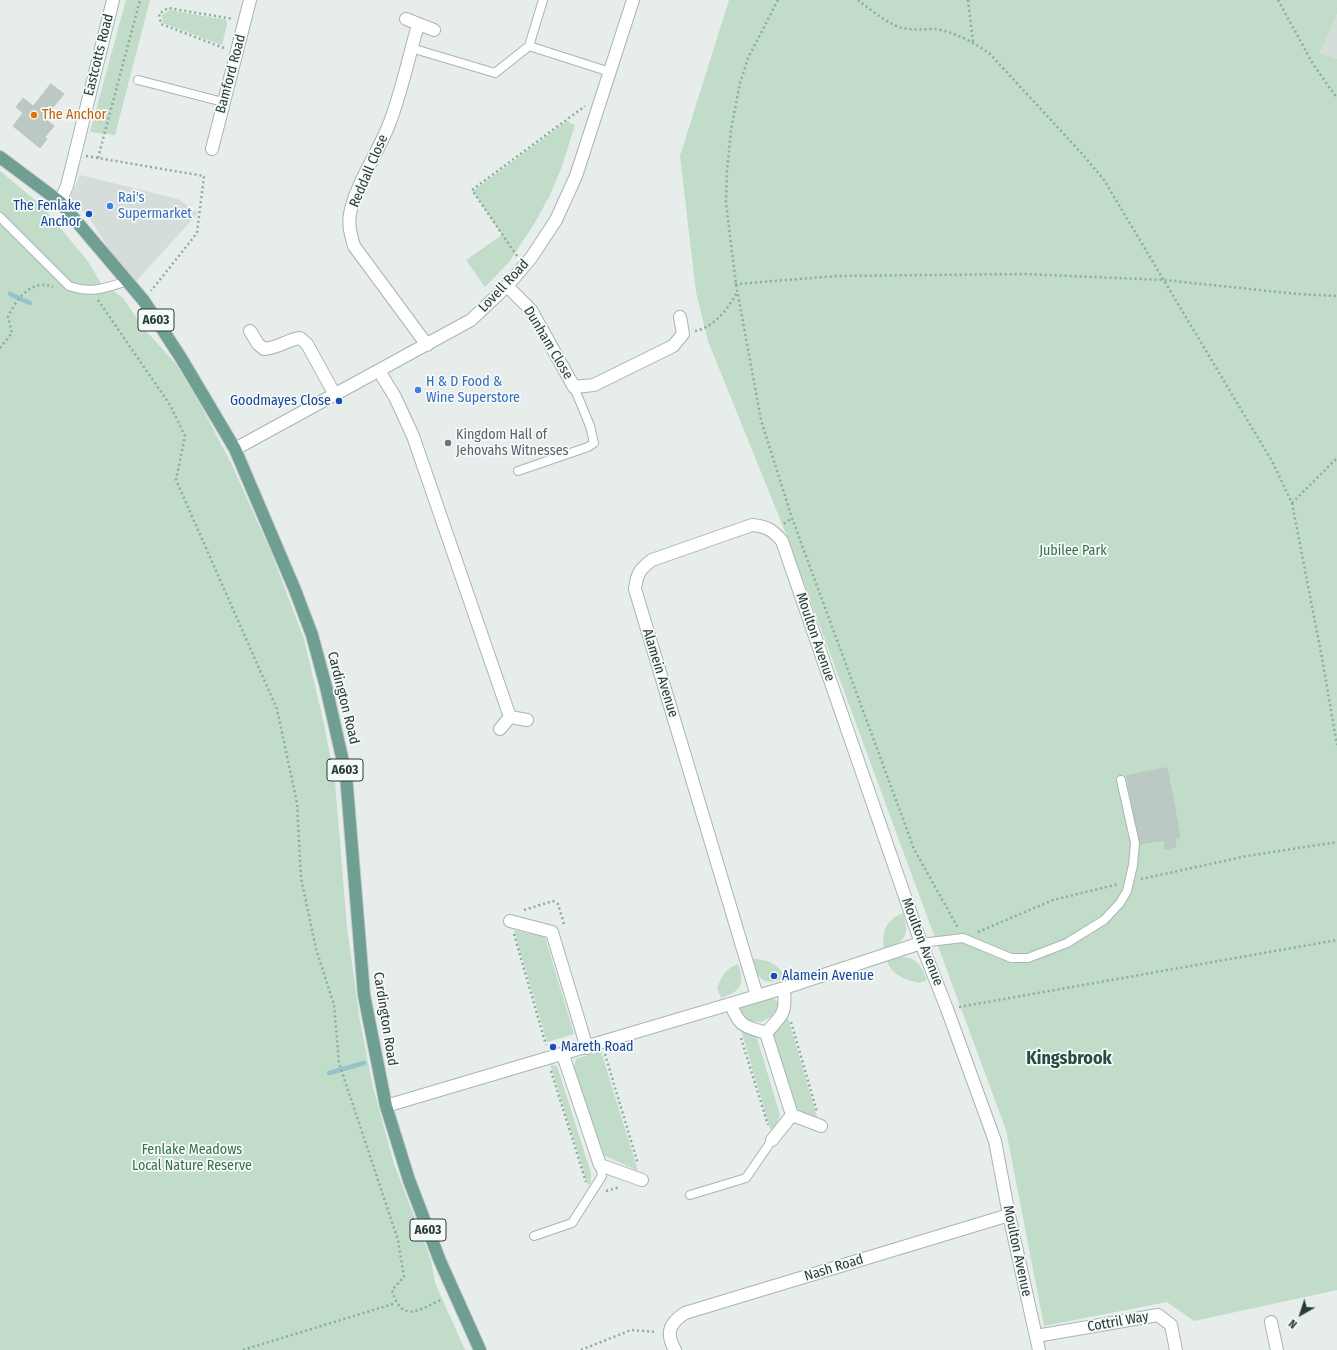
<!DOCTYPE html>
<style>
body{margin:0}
#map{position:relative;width:1337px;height:1350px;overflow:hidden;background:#e6edea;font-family:"Fira Sans Condensed",sans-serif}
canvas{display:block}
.north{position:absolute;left:1281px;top:1294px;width:40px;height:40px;-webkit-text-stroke:3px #f6faf8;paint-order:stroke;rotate:219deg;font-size:11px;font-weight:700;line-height:16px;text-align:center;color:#263d37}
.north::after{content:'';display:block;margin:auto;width:14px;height:18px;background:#263d37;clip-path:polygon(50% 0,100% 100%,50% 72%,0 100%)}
</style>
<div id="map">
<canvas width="1337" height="1350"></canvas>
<div class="north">N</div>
</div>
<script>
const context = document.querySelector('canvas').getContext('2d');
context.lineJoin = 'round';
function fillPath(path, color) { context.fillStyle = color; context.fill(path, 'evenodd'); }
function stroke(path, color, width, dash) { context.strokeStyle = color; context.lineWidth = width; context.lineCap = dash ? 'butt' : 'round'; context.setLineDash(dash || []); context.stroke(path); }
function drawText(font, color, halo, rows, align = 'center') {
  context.font = font + ' "Fira Sans Condensed",sans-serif'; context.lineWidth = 3.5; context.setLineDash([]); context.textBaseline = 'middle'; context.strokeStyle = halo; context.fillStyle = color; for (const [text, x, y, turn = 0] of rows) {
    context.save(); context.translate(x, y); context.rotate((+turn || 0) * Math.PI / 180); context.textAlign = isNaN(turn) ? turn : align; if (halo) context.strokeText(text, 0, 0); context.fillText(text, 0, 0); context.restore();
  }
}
fillPath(new Path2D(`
 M1337,14V59L1320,53Z
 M80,175L178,199L198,213L132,286L89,217L70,198Z`), '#d4ddd9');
fillPath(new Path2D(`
 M126,0H150L115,135L90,132Z
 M729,0H1337V14L1320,53L1337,59V1290L1194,1321L1167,1302L1044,1326L1006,1130L786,534L708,341L696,292L680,156Z
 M170,10L226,20L227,24L222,45L163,23L162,15Z
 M567,121L575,125L561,169L549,197L534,224L509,262L485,287L466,260L502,235L473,191Z
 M0,171L41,205L87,260L106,292L112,290L123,298L144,329L176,364L200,404L231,463L271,552L304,639L324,724L335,782L347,927L360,1022L373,1087L394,1164L431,1260L435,1283L465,1350H0Z
 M903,913C910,935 906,942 884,948C881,932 887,919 903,913Z
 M514,930L545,937L574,1034L547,1042Z
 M899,957C917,956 921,966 927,980L919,983C907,980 891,975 887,961Z
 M751,959C766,959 779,963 785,978C763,987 758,979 751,959Z
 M738,964C745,984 742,991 721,998L717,988C722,976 726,968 738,964Z
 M768,996L776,1000L778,1004L774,1015L761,1022L745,1021L738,1013C742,1001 758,1000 768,996Z
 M787,1015L817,1117C809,1114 798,1112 793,1104C788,1097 773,1043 773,1035C774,1027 782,1021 787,1015Z
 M740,1027L757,1038L780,1115L777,1124L771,1131Z
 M601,1051L638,1171L601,1154L574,1067L576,1059Z
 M550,1064L557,1066L591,1173V1183L588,1185Z`), '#c1dcc8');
stroke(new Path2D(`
 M10,294L30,303
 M329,1073L364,1063`), '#94c3cc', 4.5);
const building = new Path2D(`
 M51,84L64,94L44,118L54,126L45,137L47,139L40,148L13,126L23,113L16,107L23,98L33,106Z
 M1167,768L1180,837L1175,838L1176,847L1165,849L1164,840L1140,844L1127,776Z`);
fillPath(building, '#bbc8c3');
stroke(building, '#b8c6c0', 1);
const lane = new Path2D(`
 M529,46L610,72
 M411,48L495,73L529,46L543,0
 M138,80L223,102
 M0,217L69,286C93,294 104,288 128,281
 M518,471L588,447L594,443L590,426L574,387
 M921,943L963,938L1011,958H1028L1067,943L1104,920L1120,903L1127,891L1133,865L1135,843L1121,780
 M690,1195L746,1178L772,1140
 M534,1236L572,1223L602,1176L600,1165`);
const street = new Path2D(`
 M406,19L434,30
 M418,25C408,59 401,95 388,127C377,154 355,186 350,214C348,226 351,235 354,246L427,345
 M212,149L250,0
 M507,286L531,310L574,387L594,385L673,346L683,334L680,317
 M250,331L258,344L264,349C278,348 287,340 300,338L307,344L335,395
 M379,371L395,397L413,436L510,717L500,729
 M235,449L471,320L507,286L531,258L556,220L576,176L633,0
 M510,717L527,720
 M510,921L552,932L587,1048
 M757,996L635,589C637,573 640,569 652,560L752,525C766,526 773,530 782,541L921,943L947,1009L995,1141L1009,1215L1039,1350
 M731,1005C740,1027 744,1026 766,1033C783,1014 786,1015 784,988
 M766,1033L792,1115L821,1126
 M563,1055L600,1165L642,1180
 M386,1106L784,988L921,943
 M772,1140L792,1115
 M1271,1322L1277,1350
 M1036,1336L1158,1315L1171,1325L1176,1350
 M675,1350C665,1332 670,1323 685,1313L1009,1215`);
const secondary = new Path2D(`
 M60,202L67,186L113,0`);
const primary = new Path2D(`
 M0,157L60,202L144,301L181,358L235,449L295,590L312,635L326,687L346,775L364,995L386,1106L409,1180L440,1261L480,1350`);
stroke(lane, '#a9b5b1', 10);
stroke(street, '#a9b5b1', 14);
stroke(secondary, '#a5b8b1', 14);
stroke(primary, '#c2c9c7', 14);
stroke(new Path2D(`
 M778,0L748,58L740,83L731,130L727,171L726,203L736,284L761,420L792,518L914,849L958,928
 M858,0C870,9 882,20 897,26C909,31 921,29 934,29C953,31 975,43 990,54L1085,157L1104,180L1273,463L1292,503L1322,658L1337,745
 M968,0L973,42
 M1278,0L1313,64L1337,98
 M224,48L161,24L159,14L168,8L233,19
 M86,156L204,176L197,233L151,291
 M98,158L140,0
 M517,256L472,190L585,106
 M736,285V284L837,276L1024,274L1164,280L1298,294L1337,296
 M98,300L170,405L185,436L176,480L277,709L297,803L301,878L316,949L334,1005L339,1063L398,1240L404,1277L392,1290C402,1325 420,1309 443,1299
 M695,331C713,328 729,308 737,292
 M0,348L12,333L8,317C16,299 32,278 53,287
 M1292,503L1337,458
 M784,524L792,518
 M1141,879L1247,856L1337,842
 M524,910L553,901L558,904L564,924
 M978,932L1053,900L1119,884
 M514,934L546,1045
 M959,1007L1337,940
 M791,1022L817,1112
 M741,1038L768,1125
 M605,1054L638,1164
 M551,1071L586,1182
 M606,1191L620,1187
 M243,1350L396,1303
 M581,1350L631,1330L657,1332`), '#89ada2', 2.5, [2, 3]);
stroke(lane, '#fff', 8);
stroke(street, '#fff', 12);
stroke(secondary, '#fff', 12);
stroke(primary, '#6f9e92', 12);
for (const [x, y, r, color] of [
 [34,115,4,"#e8710a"],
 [110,206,4,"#3f7fe0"],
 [89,214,4,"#1a4fb4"],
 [418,390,4,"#3f7fe0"],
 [339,401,4,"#1a4fb4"],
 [448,443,4,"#6b7280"],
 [774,976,4,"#1a4fb4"],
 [553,1047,4,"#1a4fb4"]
]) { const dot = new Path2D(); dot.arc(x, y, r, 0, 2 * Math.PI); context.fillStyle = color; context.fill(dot); stroke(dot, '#f6faf8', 1.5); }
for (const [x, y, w] of [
 [156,320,36],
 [345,770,36],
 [428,1230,36]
]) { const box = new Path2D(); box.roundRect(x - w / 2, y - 11, w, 22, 3); context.fillStyle = '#f6faf8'; context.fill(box); stroke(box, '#263d37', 1); }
drawText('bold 13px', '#263d37', null, [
 ["A603",156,320],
 ["A603",345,770],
 ["A603",428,1230]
]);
drawText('14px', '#263d37', '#f6faf8', [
 ["Eastcotts Road",99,55,-76],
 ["Bamford Road",231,74,-75],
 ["Reddall Close",369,171,-67],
 ["Lovell Road",504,286,-47],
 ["Dunham Close",548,343,59],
 ["Moulton Avenue",815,637,71],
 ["Alamein Avenue",660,673,73],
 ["Cardington Road",343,698,76],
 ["Moulton Avenue",922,942,69],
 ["Cardington Road",385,1019,81],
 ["Moulton Avenue",1017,1251,78],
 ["Nash Road",834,1268,-17],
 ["Cottril Way",1118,1322,-10]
]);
drawText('14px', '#c56008', '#f6faf8', [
 ["The Anchor",42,115]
], 'left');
drawText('14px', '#366cbe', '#f6faf8', [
 ["Rai's",118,198],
 ["Supermarket",118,214],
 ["H & D Food &",426,382],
 ["Wine Superstore",426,398]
], 'left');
drawText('14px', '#164399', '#f6faf8', [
 ["The Fenlake",81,206],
 ["Anchor",81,222],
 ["Goodmayes Close",331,401],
 ["Alamein Avenue",782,976,"left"],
 ["Mareth Road",561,1047,"left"]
], 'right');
drawText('14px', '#5b616d', '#f6faf8', [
 ["Kingdom Hall of",456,435],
 ["Jehovahs Witnesses",456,451]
], 'left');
drawText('14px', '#35704c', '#f6faf8', [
 ["Jubilee Park",1073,551],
 ["Fenlake Meadows",192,1150],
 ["Local Nature Reserve",192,1166]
]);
drawText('bold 18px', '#244d43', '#f6faf8', [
 ["Kingsbrook",1069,1059]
]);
</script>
